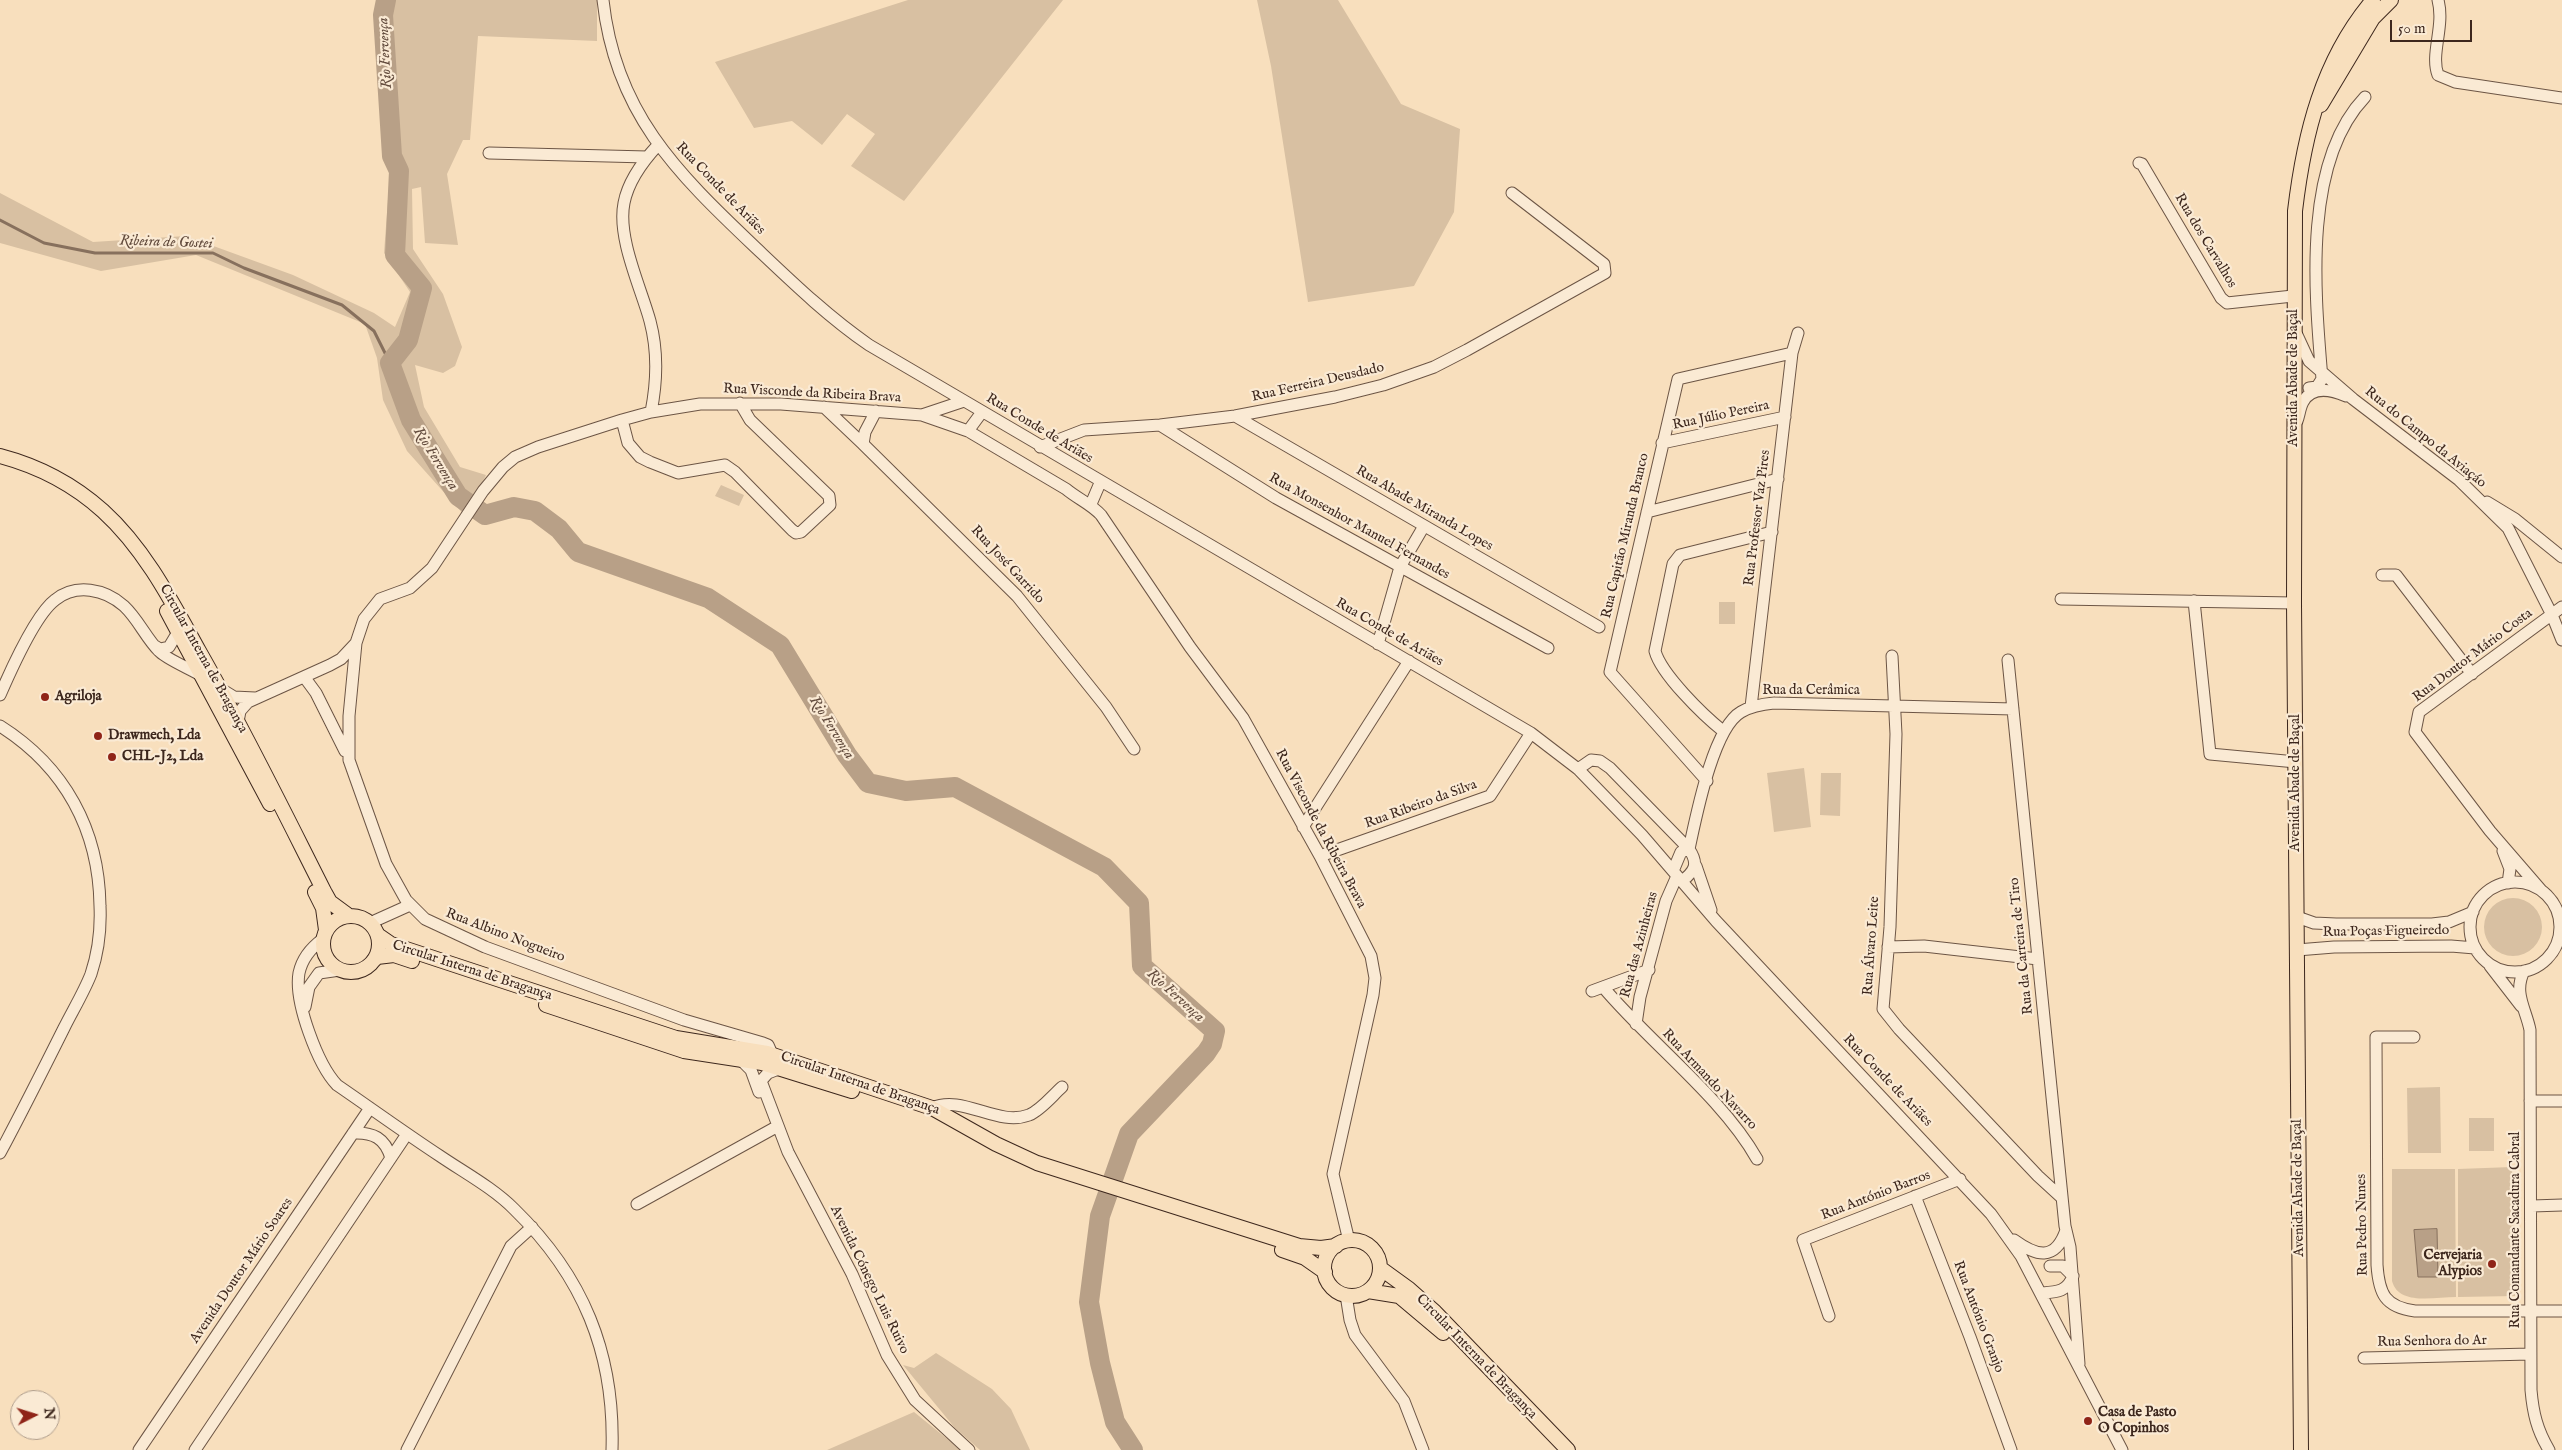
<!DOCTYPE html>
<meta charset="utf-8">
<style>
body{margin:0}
#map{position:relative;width:2562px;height:1450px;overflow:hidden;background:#f8dfbd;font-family:"IM FELL English",serif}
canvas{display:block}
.north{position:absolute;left:10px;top:1390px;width:50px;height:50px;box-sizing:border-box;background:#faead4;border:1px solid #ae9c8b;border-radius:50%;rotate:85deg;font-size:14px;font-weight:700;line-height:20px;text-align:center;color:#3d271d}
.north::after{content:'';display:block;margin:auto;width:18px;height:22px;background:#8f2418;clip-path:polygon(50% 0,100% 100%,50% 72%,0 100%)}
.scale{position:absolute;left:2390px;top:20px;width:82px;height:22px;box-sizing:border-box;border:2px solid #3d271d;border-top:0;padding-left:6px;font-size:15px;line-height:18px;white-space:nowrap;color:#3d271d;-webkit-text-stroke:4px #faead4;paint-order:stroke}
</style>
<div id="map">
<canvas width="2562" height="1450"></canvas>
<div class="north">N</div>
<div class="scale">50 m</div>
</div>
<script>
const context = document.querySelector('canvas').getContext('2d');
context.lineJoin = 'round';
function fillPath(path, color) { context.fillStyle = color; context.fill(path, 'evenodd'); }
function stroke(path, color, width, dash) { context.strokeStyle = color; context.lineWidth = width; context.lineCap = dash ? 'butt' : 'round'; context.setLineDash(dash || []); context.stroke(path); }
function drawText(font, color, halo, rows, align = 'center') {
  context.font = font + ' "IM FELL English",serif'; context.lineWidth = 4.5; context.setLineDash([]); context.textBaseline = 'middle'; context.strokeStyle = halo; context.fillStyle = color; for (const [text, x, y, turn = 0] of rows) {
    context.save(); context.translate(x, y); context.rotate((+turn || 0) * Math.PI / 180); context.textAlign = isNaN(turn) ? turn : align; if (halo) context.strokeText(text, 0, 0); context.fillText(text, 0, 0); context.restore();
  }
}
fillPath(new Path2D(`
 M377,0H597V41L478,36L470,140H463L447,174L458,245L425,243L421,187L412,189L413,249L443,294L462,347L455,366L443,373L415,365L424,407L460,467L486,475L466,517L407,451L383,400L377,358L365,324L196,255L101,271L0,243V193L93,242L186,236L293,275L374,313L395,327L410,292L384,253L390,172L377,72Z
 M908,0H1063L904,201L851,166L875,134L847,114L822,145L792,121L754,128L715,62Z
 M1257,0H1338L1401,104L1460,129L1454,212L1414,286L1308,302L1271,66Z
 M721,485L744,495L739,506L715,496Z
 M1719,602H1735V624H1719Z
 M1804,768L1811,827L1774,832L1767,773Z
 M1821,773H1841L1840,816L1820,815Z
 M2484 927a29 29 0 1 1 58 0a29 29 0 1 1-58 0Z
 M2440,1087L2441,1153H2408L2407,1088Z
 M2469,1118H2494V1151H2469Z
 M2512,1167L2515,1296L2458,1297V1169Z
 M2392,1169H2455L2456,1297C2434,1297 2399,1306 2392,1281Z
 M936,1353L992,1389L1011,1409L1030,1450H980L955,1428L903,1365L914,1368Z
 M914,1412L961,1450H827Z`), '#d8c0a2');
const water = new Path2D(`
 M2437,1229L2438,1277H2418L2414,1230Z`);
fillPath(water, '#b8a087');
stroke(water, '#87705d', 1);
stroke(new Path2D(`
 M0,220L44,243L95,253H213L244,268L342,305L374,331L390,363`), '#87705d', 3);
stroke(new Path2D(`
 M386,0L383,15L392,156L399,171L395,255L422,288L408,340L390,363L411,420L458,496L485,515L514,507L535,511L559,529L578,552L708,598L780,645L847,755L868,783L906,791L955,787L1104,867L1139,903L1142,966L1215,1031L1212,1044L1206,1053L1129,1134L1100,1216L1089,1302L1100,1363L1115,1422L1133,1450`), '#b8a087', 20);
const minor = new Path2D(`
 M603,0C615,112 676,172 754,246C791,281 827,316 869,345L1531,733L1578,769L1642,835L1716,921L1991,1214L2021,1256L2122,1450
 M2438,0C2445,26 2430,54 2438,75L2455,82L2562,98
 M489,153L647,157
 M2139,163L2142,164L2221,298L2227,303L2293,296
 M2297,335L2309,361L2353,399L2459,480L2508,528L2552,615L2562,640
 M2309,388L2317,387L2322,379C2315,294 2302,163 2365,97
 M824,407L863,444
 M876,411L865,432L863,444L1017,596L1106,707L1134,749
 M651,412C657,382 658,351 650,321C641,288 617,238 624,203C628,182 644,160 658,145
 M922,415L964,401
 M1235,416L1599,627
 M622,420L628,443L640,457L650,462L678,473L725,465L735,472L792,530L796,533L801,532L830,505L829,496L750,420L740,403
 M2297,421C2299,416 2300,407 2303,402C2312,385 2332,390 2346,396
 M1160,425L1276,498L1548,648
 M968,431L982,412
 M1662,443L1785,417
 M1040,447L1084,430L1160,425L1235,416L1335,397L1383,385L1434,367L1467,350L1605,273L1604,264L1512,193
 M2487,502L2515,519L2562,557
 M1091,504L1100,483
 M1647,512L1778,479
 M2382,575H2396L2472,674
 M2061,599L2294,603
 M2194,601L2210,754L2296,762
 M1378,644L1400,567L1424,526
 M155,646L160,649L169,647L178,632
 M1892,656L1896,734L1890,927L1883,1009L1899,1029L2038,1176L2062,1198
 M2008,660L2065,1226L2070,1247L2079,1364
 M305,678L316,693L345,751
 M221,689L234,697L255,698
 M0,695C10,672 36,614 55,600C76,583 105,589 124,606C138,619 146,638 159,651C166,659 191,669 202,676
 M1751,707L1792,353L1798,333
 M238,722L240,711L248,702L330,665L341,659L356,643
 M0,726C65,767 99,830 100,906C101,928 98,953 91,974C84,992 73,1010 64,1028C43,1070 22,1112 0,1153
 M1723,731C1703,715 1661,674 1655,651L1673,564L1680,555L1772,532
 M1578,769L1591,760L1600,761L1610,768L1689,849C1699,864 1695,871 1682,881
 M1707,781L1610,672L1678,379L1792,353
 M1303,827L1409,661
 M1689,849C1696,817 1713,728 1741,712C1751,706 1763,704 1774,703L2013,709
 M2503,851L2510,869L2508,883
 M1320,856L1490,796L1531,733
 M1696,866L1711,910
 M1673,871L1681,852L1689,849
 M2470 927a45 45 0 1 1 90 0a45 45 0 1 1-90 0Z
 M2541,890L2490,831L2415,732L2419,712L2562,607
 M2297,917L2314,923L2336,924H2432L2449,922L2473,912
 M370,923L410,905
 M323,939C312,947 302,959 299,973C294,1002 318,1065 337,1085C372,1109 405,1133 440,1156C465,1173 493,1188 514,1209C583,1276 615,1353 612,1450
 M1888,947L1924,946L2038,959
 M2297,950L2334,947L2451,946L2475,948
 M2490,966L2521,1006
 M2524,971C2513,993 2526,1009 2530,1030L2531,1390C2533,1413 2537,1430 2549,1450
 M1603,987C1650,1043 1722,1097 1757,1159
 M1592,991L1649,970
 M305,1007L309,987L319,973L340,970
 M1636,1024L1640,997L1666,901L1677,876
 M2414,1037H2376L2377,1265C2379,1294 2385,1307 2415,1311H2562
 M772,1054L768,1045L763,1043L684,1020L485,947L425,919L406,900L386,864L349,760V716L356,643L364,619L380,599L410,588L432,568L483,491L503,467L515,457L538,447L622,420L651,412L700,404H781L922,415L968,431L1066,489C1078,499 1091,504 1101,515L1190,647L1243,718L1320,856L1371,956L1375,978L1373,995L1333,1174L1349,1241
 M741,1060L751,1070L759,1092
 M781,1068L768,1073L761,1081L788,1152L852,1274L887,1355L915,1400L969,1450
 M2530,1101H2562
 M932,1108C963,1094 997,1127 1029,1115C1041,1110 1052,1096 1062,1087
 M353,1133C373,1132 385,1138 391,1158
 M1915,1196L1970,1337L2011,1450
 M637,1204L778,1126
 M2532,1206L2562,1205
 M2014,1240C2036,1256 2055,1262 2066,1230
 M2041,1293C2057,1292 2067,1292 2073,1276L2063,1266H2050
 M1346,1295L1350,1320L1355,1335L1404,1401L1423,1450
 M1829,1316L1803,1240L1960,1179
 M2364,1358L2530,1354
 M139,1450L370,1108
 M195,1450L407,1134
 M407,1450L511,1246L532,1227`);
const major = new Path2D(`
 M2321,105L2373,18L2391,0
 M0,456C38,466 73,484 103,511C145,549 172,602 199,651C244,730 284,812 325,893L330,902L349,916
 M167,611L270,804
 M315,892L323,908L326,930
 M323 944a28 28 0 1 1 56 0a28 28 0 1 1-56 0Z
 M378,935L391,944L676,1038L767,1053L932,1108L996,1144L1037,1163L1299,1246L1321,1248L1336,1246
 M373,961L377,957L394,955L412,961
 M546,1005L684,1051L762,1063L852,1091
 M1324 1268a28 28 0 1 1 56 0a28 28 0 1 1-56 0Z
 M1282,1250L1305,1258L1325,1272
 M1380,1268L1409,1289L1435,1312L1568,1450
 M1368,1291L1399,1296L1443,1333
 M2301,1450L2294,603L2295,211C2304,135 2322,60 2373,0`);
stroke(minor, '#6c5545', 13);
stroke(major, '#3d271d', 16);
stroke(minor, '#faead4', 11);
stroke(major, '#f8dfbd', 14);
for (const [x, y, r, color] of [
 [45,697,5,"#8f2418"],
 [98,736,5,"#8f2418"],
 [112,757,5,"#8f2418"],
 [2492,1264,5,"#8f2418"],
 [2088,1421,5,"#8f2418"]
]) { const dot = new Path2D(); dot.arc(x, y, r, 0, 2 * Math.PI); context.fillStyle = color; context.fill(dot); stroke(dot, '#faead4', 2); }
drawText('14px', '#3d271d', '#faead4', [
 ["Rua Conde de Ariães",720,189,46],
 ["Rua dos Carvalhos",2205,241,59],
 ["Avenida Abade de Baçal",2294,378,-90],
 ["Rua Ferreira Deusdado",1318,383,-13],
 ["Rua Visconde da Ribeira Brava",812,394,3],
 ["Rua Júlio Pereira",1721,416,-12],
 ["Rua Conde de Ariães",1039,429,31],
 ["Rua do Campo da Aviaçáo",2425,438,39],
 ["Rua Abade Miranda Lopes",1424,509,30],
 ["Rua Professor Vaz Pires",1758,518,-83],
 ["Rua Monsenhor Manuel Fernandes",1359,527,29],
 ["Rua Capitão Miranda Branco",1626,536,-77],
 ["Rua José Garrido",1007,565,47],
 ["Rua Conde de Ariães",1389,633,30],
 ["Rua Doutor Mário Costa",2473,656,-37],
 ["Circular Interna de Bragança",203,659,61],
 ["Rua da Cerâmica",1811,691],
 ["Avenida Abade de Baçal",2296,783,-90],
 ["Rua Ribeiro da Silva",1421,805,-20],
 ["Rua Visconde da Ribeira Brava",1320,829,62],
 ["Rua Poças Figueiredo",2386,932,-1],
 ["Rua Albino Nogueiro",505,936,21],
 ["Rua das Azinheiras",1640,945,-75],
 ["Rua Álvaro Leite",1872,946,-86],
 ["Rua da Carreira de Tiro",2022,946,-96],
 ["Circular Interna de Bragança",472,971,18],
 ["Rua Armando Navarro",1709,1080,47],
 ["Rua Conde de Ariães",1887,1081,46],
 ["Circular Interna de Bragança",860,1084,19],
 ["Avenida Abade de Baçal",2299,1188,-91],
 ["Rua António Barros",1876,1196,-21],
 ["Rua Pedro Nunes",2363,1225,-91],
 ["Rua Comandante Sacadura Cabral",2516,1230,-90],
 ["Avenida Doutor Mário Soares",242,1271,-56],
 ["Avenida Cónego Luis Ruivo",869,1280,64],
 ["Rua António Granjo",1978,1317,69],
 ["Rua Senhora do Ar",2432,1342,-1],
 ["Circular Interna de Bragança",1476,1357,46]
]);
drawText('bold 14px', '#3d271d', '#faead4', [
 ["Agriloja",55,697],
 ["Drawmech, Lda",108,736],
 ["CHL-J2, Lda",122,757],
 ["Cervejaria",2482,1256,"right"],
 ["Alypios",2482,1272,"right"],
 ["Casa de Pasto",2098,1413],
 ["O Copinhos",2098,1429]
], 'left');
drawText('italic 15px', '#624b3d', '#faead4', [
 ["Rio Fervença",386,53,-93],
 ["Ribeira de Gostei",166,243,2],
 ["Rio Fervença",435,459,58],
 ["Rio Fervença",831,728,58],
 ["Rio Fervença",1175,996,42]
]);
</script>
